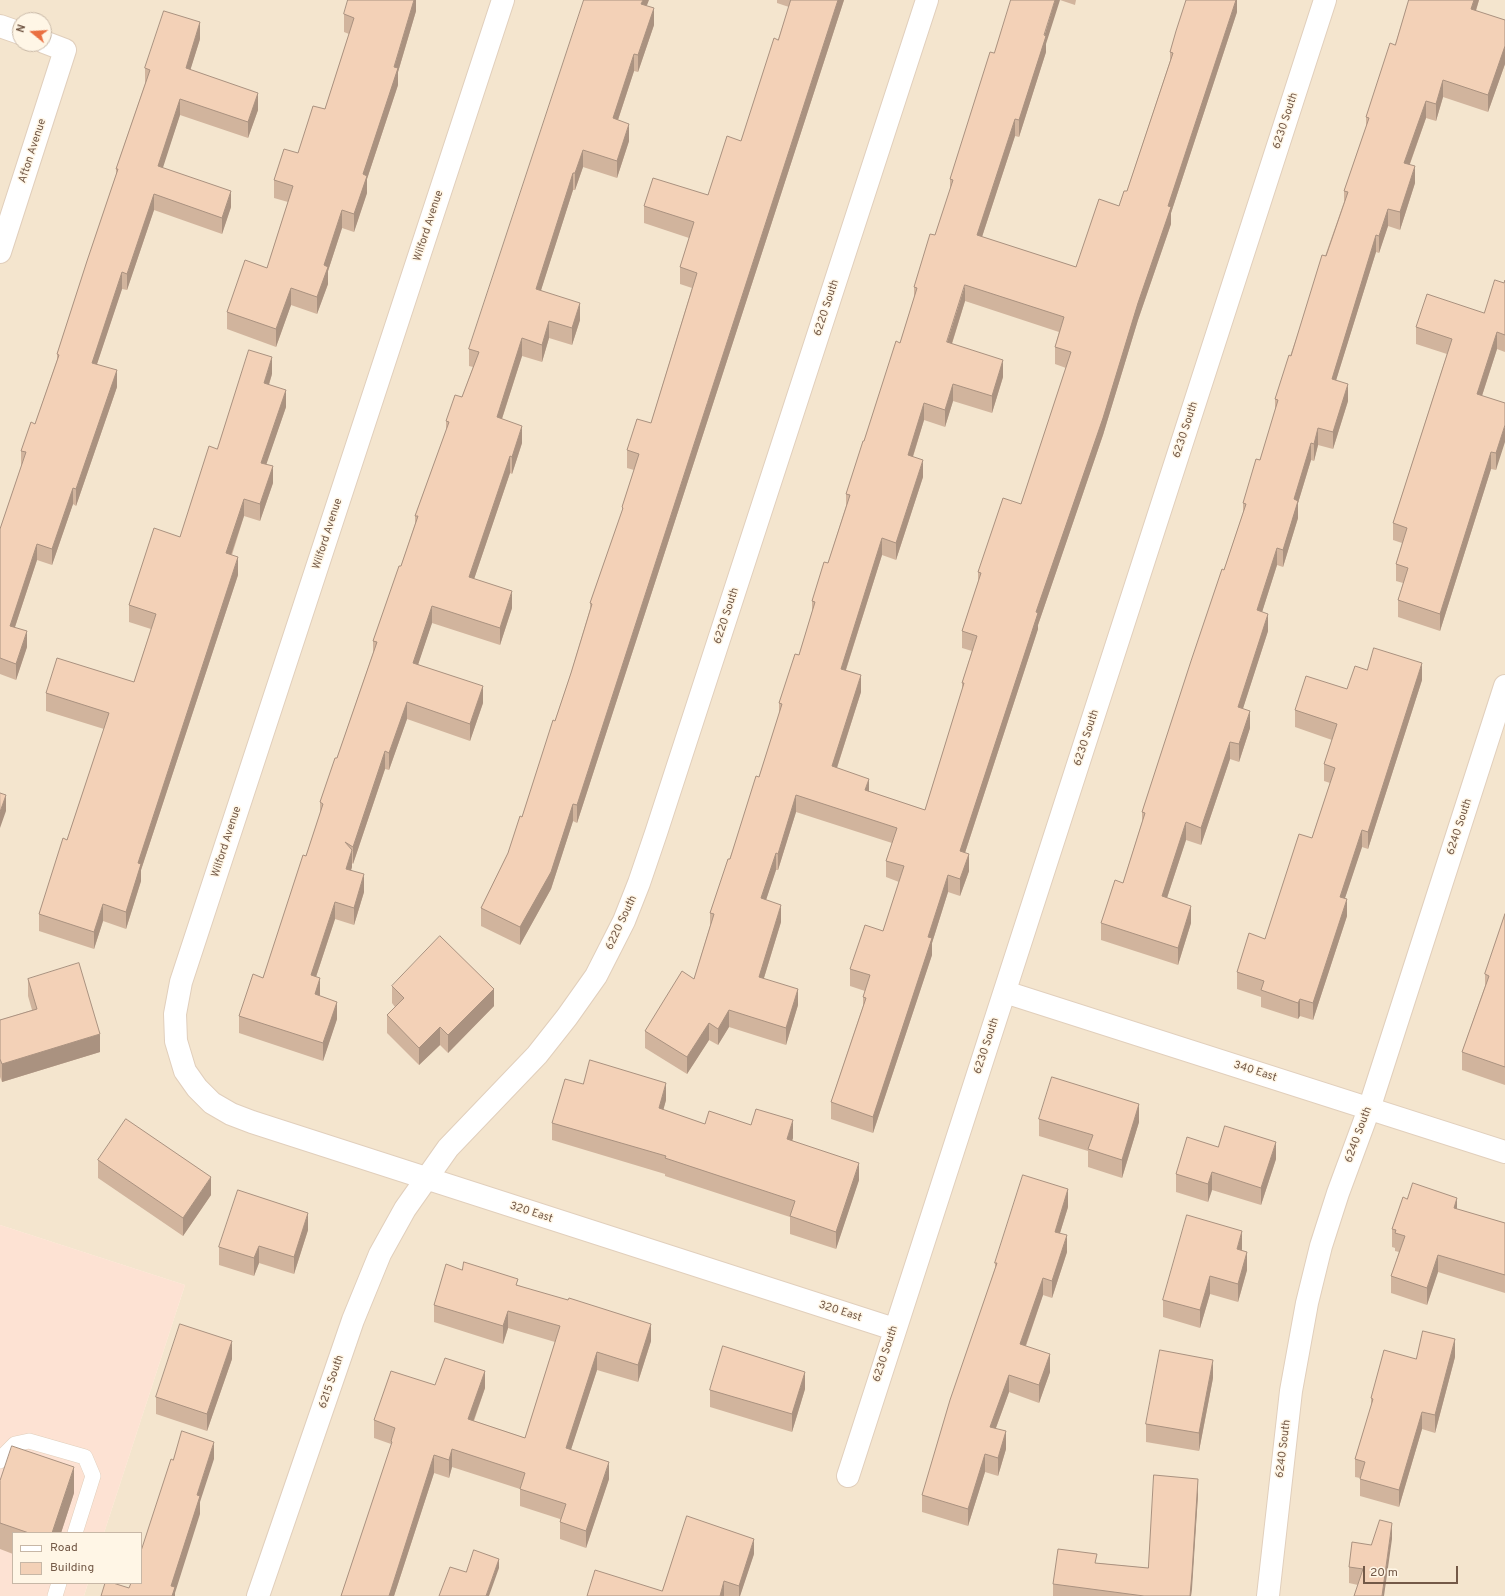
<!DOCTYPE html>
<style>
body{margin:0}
#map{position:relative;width:1505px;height:1596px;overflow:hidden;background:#fdf3e0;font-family:Overpass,sans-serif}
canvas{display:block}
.legend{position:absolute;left:12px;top:1532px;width:130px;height:52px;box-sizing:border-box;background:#fff6e6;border:1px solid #c7b7a6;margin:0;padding:5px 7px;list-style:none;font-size:12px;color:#735947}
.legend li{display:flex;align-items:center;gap:8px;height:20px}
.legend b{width:20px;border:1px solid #c7b7a6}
.north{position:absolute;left:12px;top:12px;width:40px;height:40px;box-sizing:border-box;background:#fff6e6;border:1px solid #c7b7a6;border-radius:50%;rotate:288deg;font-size:11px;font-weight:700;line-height:16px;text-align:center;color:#735947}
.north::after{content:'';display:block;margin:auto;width:14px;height:18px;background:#ea6f41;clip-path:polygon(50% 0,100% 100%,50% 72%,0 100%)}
.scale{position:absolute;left:1363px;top:1566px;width:95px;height:18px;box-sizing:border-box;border:2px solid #735947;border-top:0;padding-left:5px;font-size:12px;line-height:14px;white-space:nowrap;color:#735947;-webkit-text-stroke:3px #fff6e6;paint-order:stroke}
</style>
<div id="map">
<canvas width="1505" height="1596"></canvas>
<ul class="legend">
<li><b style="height:5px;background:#fff"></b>Road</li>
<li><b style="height:11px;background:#f3d1b7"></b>Building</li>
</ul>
<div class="north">N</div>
<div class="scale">20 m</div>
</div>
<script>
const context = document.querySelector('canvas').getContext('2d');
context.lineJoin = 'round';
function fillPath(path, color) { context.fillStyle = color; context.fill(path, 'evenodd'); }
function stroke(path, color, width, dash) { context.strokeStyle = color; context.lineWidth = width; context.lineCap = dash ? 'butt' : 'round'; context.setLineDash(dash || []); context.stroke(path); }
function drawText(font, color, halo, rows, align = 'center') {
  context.font = font + ' Overpass,sans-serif'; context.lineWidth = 3; context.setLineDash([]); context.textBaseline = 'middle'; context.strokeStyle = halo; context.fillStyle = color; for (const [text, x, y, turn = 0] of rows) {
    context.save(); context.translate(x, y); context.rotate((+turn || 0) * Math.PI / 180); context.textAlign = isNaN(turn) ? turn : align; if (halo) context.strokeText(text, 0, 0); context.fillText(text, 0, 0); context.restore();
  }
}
fillPath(new Path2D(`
 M0,0H1505V1596H84L88,1583H141V1533H104L185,1285L0,1225ZM20,20H44V44H20Z`), '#f4e5ce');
fillPath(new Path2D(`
 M0,1225L185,1285L104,1533H13V1583H88L84,1596H0Z`), '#fde2d3');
const lane = new Path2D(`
 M0,1461L5,1454L15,1444L29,1441L85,1457L93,1476L75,1533
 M55,1596L59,1583`);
const street = new Path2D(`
 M503,0L181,982L175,1014L176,1041L185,1071L197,1088L212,1103L231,1114L252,1122L894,1329
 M0,26L20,33
 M0,252L65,50L44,42
 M1005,992L1505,1152
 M848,1476L1325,0
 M258,1596L353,1320L380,1254L405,1209L448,1148L537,1055L567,1017L596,976L624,921L639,883L656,833L927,0
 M1268,1596L1291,1391L1307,1303L1321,1246L1338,1193L1369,1109L1505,686`);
stroke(lane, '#e1cfbc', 16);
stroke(street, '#e1cfbc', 24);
stroke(lane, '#fff', 15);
stroke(street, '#fff', 22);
fillPath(new Path2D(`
 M416,0V11L398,72V85L367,179V193L354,232L342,228L328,271V284L317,314L291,305L276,347L227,329V312L267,268L288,202L274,198V180L298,153L325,109L349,34L344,32V14Z
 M777,0H844L577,823L573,821L551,889L520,945L481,926V908L508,853L522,817L555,721L571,673L590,609V603L622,512V507L634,470L627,468V450L651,423L692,288L680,284V267L689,238L644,223V206L708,195L741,141L778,40L789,7L777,3Z
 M1060,0H1076L1075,5Z
 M1237,0V12L1171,213V224L1138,320L1103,435L1038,625V629L965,853L969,871L960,896L948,892L932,943V955L873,1133L831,1119V1102L863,1006V997L865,991L850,986V969L883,931L899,882L886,877V861L892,843L796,812L778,870H776L766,900L781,922L764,978L798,1005L786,1045L729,1027L718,1045L709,1040L687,1074L645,1048V1031L694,979L710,926V913L759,777L779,715V703L799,655L812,612V601L828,563L846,506V494L864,441L900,343L914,298V287L935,235L950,191V179L994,53L1046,44V52L1019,137L1015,136L982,237L1076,267L1119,206L1127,191L1170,61V52ZM965,301L1059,332L1055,347V364L1066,368L1021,504L978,572V582L962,631V648L972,651L962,683V690L925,810L869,792L837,768L861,692L846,670L882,555L896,560L923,477L913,457L924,420L945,427L953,401L992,413L1003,377L952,344Z
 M1409,0H1479L1476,11L1505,20V64L1488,112L1443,97L1436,121L1426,118L1410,164L1415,183L1400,230L1388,226L1379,253L1376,252L1336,380L1348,401L1333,449L1318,445L1314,461L1311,460L1298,503V518L1283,567L1277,565L1262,612L1268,631L1243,708L1250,728L1239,762L1230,759L1201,845L1186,840L1167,898L1191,923L1178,965L1101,940V923L1123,883L1142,822V812L1224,570L1243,513V503L1260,460L1275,412V399L1344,202V191L1366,127V117L1395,45Z
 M647,6L654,25L638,72L634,71L618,120L629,141L617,178L583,167L575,190H573L541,290L580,320L572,345L549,338L542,362L522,356L502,419L522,443L512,474L510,473L474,579L512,608L500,645L432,623L418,664L483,703L470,741L407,719L389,770L385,769L353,864L352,863V867L351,870L364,892L354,925L335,919L316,977L320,996L337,1019L323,1061L239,1033V1016L263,978L306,856L320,814V802L337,758L373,653V641L401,566L415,524V516L446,431V421L462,397L473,367L469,366V349Z
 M200,39L190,70L258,110L248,138L180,115L162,168L231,207L222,234L154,210L127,290L122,289L97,364L117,387L76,506L73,504L52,565L37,560L15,627L27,647L16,680L0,674V529L21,467V451L35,424L57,360V354L116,175V169L145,84V68Z
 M1505,280V352L1497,349L1482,396L1505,403L1496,470L1491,469L1440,631L1398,617V600L1403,583L1396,581V564L1402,543L1393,540V523L1447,354L1416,344V327L1484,313L1504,283Z
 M272,374L269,385L286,407L266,464L273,483L260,521L244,516L232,555L238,575L141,870V881L126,929L103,921L94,949L39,931V914L67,840L104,729L46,711V693L134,682L151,629L129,622V605L180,537L217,449Z
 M1367,670L1422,680L1368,849L1362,847L1345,898L1347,916L1313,1020L1300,1016L1298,1019L1261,1007V997L1237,989V972L1265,939L1312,838L1330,783L1324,781V764L1332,740L1295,727V710L1347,689Z
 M1505,914V1085L1462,1070V1052L1485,986V974Z
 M28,979L100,1052L2,1082L0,1077V1020L32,1010L28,996Z
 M392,986L494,1006L448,1053L440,1045L419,1065L387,1033V1015L395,1007L392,1003Z
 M583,1084L666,1100L663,1110L705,1124L751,1125L793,1138L792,1140L859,1180L836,1249L790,1234V1217L665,1176V1174L552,1140V1123Z
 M1039,1119L1139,1122L1122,1178L1088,1167V1151L1039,1136Z
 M1218,1147L1276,1159L1261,1205L1212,1190L1208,1202L1176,1192V1174Z
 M98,1160L211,1195L183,1236L98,1178Z
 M1068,1207L1060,1233L1067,1252L1052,1298L1043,1295L1026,1346L1050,1372L1039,1403L1009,1392L996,1428L1006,1449L998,1476L985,1472L968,1526L922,1512V1495L995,1268V1263Z
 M1457,1209L1505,1223V1293L1438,1272L1427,1305L1391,1293V1276L1399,1252L1395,1251V1248L1392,1247V1229Z
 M308,1230L294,1274L259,1263L254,1276L219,1265V1247Z
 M1242,1249V1250L1247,1270L1238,1302L1210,1294L1200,1328L1163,1317V1300Z
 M462,1270L518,1285L651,1341L638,1382L597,1370L571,1449L609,1479L586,1548L560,1539V1519L520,1506V1489L452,1467L449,1478L434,1473L394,1596H341L391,1446V1444L374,1438V1420L435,1385L485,1388L474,1421L525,1438L555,1342L508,1328L503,1344L434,1322V1305Z
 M1455,1357L1435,1433L1422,1429L1399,1507L1360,1496V1478L1355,1477V1459L1371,1407V1398L1416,1359Z
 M232,1359L207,1431L156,1414V1397Z
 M1213,1378L1199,1451L1146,1442V1424Z
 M805,1389L792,1432L710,1407V1390Z
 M0,1481L74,1493L61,1533H13V1554L0,1549Z
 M1198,1495L1191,1596H1053V1584L1097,1563L1148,1568Z
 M1392,1539L1358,1585L1349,1583V1567L1371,1545Z
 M754,1554L740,1596H587L662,1591Z`), '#d1b49d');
fillPath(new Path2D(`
 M414,0H416V11L398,72V85L367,179V193L354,232V214L363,174Z
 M643,0H649L641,21V4Z
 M838,0H844L577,823V805Z
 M1055,0H1060L1046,44V52L1019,137V120Z
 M1236,0H1237V12L1171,213V224L1138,320L1103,435L1038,625V629L960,868V851L1036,612L1168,206Z
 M1474,0H1479L1471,26V9Z
 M654,8V25L638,72V55Z
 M200,22V39L186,84V68Z
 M1505,46V64L1488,112V95Z
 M634,54V71L613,135V118Z
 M1443,80V97L1436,121V104Z
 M258,93V110L248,138V122Z
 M180,99V115L158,183V166Z
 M1426,101V118L1404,180V163Z
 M1015,119V136L977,252V235Z
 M629,124V141L617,178V161Z
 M583,150V167L575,190V173Z
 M1415,166V183L1400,230V212Z
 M573,173V190L536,306V289Z
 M231,191V207L222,234V218Z
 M154,194V210L127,290V274Z
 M1388,209V226L1379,253V236Z
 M342,210V228L328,271V284L317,314V297L324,265Z
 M1376,235V252L1334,387L1332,379L1334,370Z
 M122,272V289L92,379V363Z
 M965,285V301L947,359V342Z
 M291,288V305L276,347V329Z
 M580,303V320L572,345V328Z
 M549,321V338L542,362V345Z
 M1497,332V349L1477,411V394Z
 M522,338V356L497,434V417Z
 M272,357V374L264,400V383Z
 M1003,360V377L992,413V396Z
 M117,370V387L76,506V489Z
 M953,384V401L945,427V410Z
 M1348,384V401L1333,449V432Z
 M286,390V407L261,480V463Z
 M924,403V420L908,472V455Z
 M1505,425V442L1496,470V453Z
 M522,426V443L512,474V457Z
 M1318,428V445L1314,461V444Z
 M1311,443V460L1298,503V518L1283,567V550L1294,499Z
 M1491,452V469L1440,631V614Z
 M510,456V473L469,594V577Z
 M923,460V477L896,560V543Z
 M273,466V483L260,521V504Z
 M73,488V504L52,565V549Z
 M244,499V516L226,570V553Z
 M882,538V555L841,685V669Z
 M37,544V560L10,642V626Z
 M1277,548V565L1257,628V610Z
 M238,557V575L141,870V881L126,929V912L138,863Z
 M512,591V608L500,645V628Z
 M432,606V623L413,680V663Z
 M1268,614V631L1238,724V707Z
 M27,631V647L16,680V664Z
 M1422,663V680L1368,849V832Z
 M861,675V692L832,783V766Z
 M483,686V703L470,741V724Z
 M407,702V719L389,770V753Z
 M1250,711V728L1239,762V744Z
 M1230,742V759L1201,845V828Z
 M385,751V769L353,864V847Z
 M869,779V795L865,790Z
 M6,795V811L0,828V812Z
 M796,795V812L778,870V854Z
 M573,804V821L551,889L520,945V927Z
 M1186,822V840L1162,913V896Z
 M1362,830V847L1340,913V897Z
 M352,850V867L346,886V869Z
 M776,853V870L761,915V898Z
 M969,854V871L960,896V879Z
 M364,874V892L354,925V908Z
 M948,875V892L932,943V955L873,1133V1117L928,937Z
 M1347,899V916L1313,1020V1003Z
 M335,902V919L311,992V975Z
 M103,904V921L94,949V932Z
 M781,905V922L759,994V977Z
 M1191,906V923L1178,965V948Z
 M320,978V995L315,1012V994Z
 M494,989V1006L448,1053V1035Z
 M798,989V1005L786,1045V1028Z
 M1300,999V1016L1298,1019V1003Z
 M337,1002V1019L323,1061V1043Z
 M729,1010V1027L718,1045V1029Z
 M709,1023V1040L687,1074V1057Z
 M440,1027V1045L419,1065V1048Z
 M100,1034V1052L2,1082V1064Z
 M666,1083V1100L659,1126V1108Z
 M1139,1104V1122L1122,1178V1160Z
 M793,1120V1138L787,1156V1139Z
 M1276,1142V1159L1261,1205V1188Z
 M859,1163V1180L836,1249V1232Z
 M1212,1172V1190L1208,1202V1184Z
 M211,1177V1195L183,1236V1218Z
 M1068,1189V1207L1055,1249V1232Z
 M1457,1198V1215L1454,1208Z
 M308,1213V1230L294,1274V1257Z
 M1242,1231V1249L1237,1267V1249Z
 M1067,1235V1252L1052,1298V1281Z
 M259,1246V1263L254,1276V1258Z
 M1247,1252V1270L1238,1302V1284Z
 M1438,1255V1272L1427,1305V1288Z
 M1210,1276V1294L1200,1328V1310Z
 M1043,1278V1295L1020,1362V1344Z
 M508,1311V1328L503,1344V1326Z
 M651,1324V1341L638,1382V1365Z
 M1455,1339V1357L1435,1433V1415Z
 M232,1341V1359L207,1431V1414Z
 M597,1352V1370L566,1465V1448Z
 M1050,1354V1372L1039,1403V1385Z
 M1213,1360V1378L1199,1451V1433Z
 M485,1371V1388L468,1436V1419Z
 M805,1372V1389L792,1432V1414Z
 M1009,1375V1392L990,1444V1427Z
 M1422,1412V1429L1399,1507V1490Z
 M1006,1431V1449L998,1476V1458Z
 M214,1442V1459L200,1502V1514L175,1593V1596H171V1586L197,1495Z
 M452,1449V1467L449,1478V1460Z
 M985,1454V1472L968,1526V1509Z
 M434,1455V1473L394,1596H389Z
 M609,1462V1479L586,1548V1531Z
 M74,1467V1493L61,1533H52Z
 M1198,1479V1495L1192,1589L1191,1596H1190Z
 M1392,1523V1539L1384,1596H1382Z
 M754,1539V1554L740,1596H739V1586Z
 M499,1559V1568L489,1596H486Z
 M724,1581V1596H720Z`), '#aa9280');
const building = new Path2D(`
 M348,0H414L394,67L398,68L363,174L367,176L354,214L342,210L324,265L328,267L317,297L291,288L276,329L227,312L245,260L267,268L293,186L274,180L284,149L298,153L313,106L325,109L354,18L344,14Z
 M584,0H643L641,4L654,8L638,55L634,54L613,118L629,124L617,161L583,150L575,173H573L536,289L580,303L572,328L549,321L542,345L522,338L497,417L522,426L512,457L510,456L469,577L512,591L500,628L432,606L413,663L483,686L470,724L407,702L389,753L385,751L353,847L345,842L352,850L346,869L364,874L354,908L335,902L311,975L320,978L315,994L337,1002L323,1043L239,1016L253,974L263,978L303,855L306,856L323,804L320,802L335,758H337L377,642L373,641L399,566H401L418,516H415L449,422L446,421L455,395L462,397L479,352L469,349Z
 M791,0H838L577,805L573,804L551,872L520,927L481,908L508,853L520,816L522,817L553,720L555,721L571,673L592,604L590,603L623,508L622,507L639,454L627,450L637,419L651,423L697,273L680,267L694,222L644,206L653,178L708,195L727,136L741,141L774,38L778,40Z
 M1011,0H1055L1044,35L1046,36L1019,120L1015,119L977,235L1076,267L1099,199L1119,206L1124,191H1127L1173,53L1170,52L1176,31L1186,0H1236L1168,206L1171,207L1138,303L1103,418L1036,612L1038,613L960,851L969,854L960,879L948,875L928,937L932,938L873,1117L831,1102L866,998L863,997L870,975L850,969L865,925L883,931L904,866L886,861L897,828L796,795L778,854L776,853L761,898L781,905L759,977L798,989L786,1028L729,1010L718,1029L709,1023L687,1057L645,1031L682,971L694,979L714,914L710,913L728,859H730L756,776L759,777L782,704L779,703L795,654L799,655L815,602L812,601L824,562L828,563L850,495L846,494L863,441H864L896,341L900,343L917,288L914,287L930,234L935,235L953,180L950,179L990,52L994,53ZM965,285L1064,317L1055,347L1071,352L1021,504L1003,498L978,572L981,573L962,631L977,636L962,683H964L925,810L865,790L869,779L832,766L861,675L841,669L882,538L896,543L923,460L908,455L924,403L945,410L953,384L992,396L1003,360L947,342Z
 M1409,0H1474L1471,9L1505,20V46L1488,95L1443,80L1436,104L1426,101L1404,163L1415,166L1400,212L1388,209L1379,236L1376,235L1332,379L1348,384L1333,432L1318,428L1314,444L1311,443L1294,499L1298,501L1283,550L1277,548L1257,610L1268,614L1238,707L1250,711L1239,744L1230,742L1201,828L1186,822L1162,896L1191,906L1178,948L1101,923L1115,880L1123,883L1145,813L1142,812L1191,661L1222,569L1224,570L1246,504L1243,503L1256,459L1260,460L1278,400L1275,399L1289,355L1291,356L1322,255L1326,256L1348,192L1344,191L1369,118L1366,117L1390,43L1395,45Z
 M164,11L200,22L186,68L258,93L248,122L180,99L158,166L231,191L222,218L154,194L127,274L122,272L92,363L117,370L76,489L73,488L52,549L37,544L10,626L27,631L16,664L0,658V529L26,452L21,451L31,422L35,424L59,355L57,354L87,261L118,169H116L150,70L145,68Z
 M1495,280L1504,283L1505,280V335L1497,332L1477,394L1505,403V425L1496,453L1491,452L1440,614L1398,600L1408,568L1396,564L1407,528L1393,523L1452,339L1416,327L1427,294L1484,313Z
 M249,350L272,357L264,383L286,390L261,463L273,466L260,504L244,499L226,553L238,557L138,863L141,864L126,912L103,904L94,932L39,914L63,838L67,840L109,713L46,693L57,658L134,682L156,614L129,605L154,528L180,537L209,446L217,449Z
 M1374,648L1422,663L1368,832L1362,830L1340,897L1347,899L1313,1003L1300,999L1298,1003L1261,990L1264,981L1237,972L1249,933L1265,939L1299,834L1312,838L1335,768L1324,764L1337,724L1295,710L1306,676L1347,689L1355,666L1367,670Z
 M0,793L6,795L0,812Z
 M1505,914V1067L1462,1052L1489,976L1485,974Z
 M440,936L494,989L448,1035L440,1027L419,1048L387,1015L404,998L392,986Z
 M79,963L100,1034L2,1064L0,1059V1020L37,1009L28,979Z
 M590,1060L666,1083L659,1108L705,1124L709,1111L751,1125L756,1109L793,1120L787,1139L859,1163L836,1232L790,1216L795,1201L665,1158L666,1156L552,1123L565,1079L583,1084Z
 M1052,1077L1139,1104L1122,1160L1088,1149L1093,1135L1039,1119Z
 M126,1119L211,1177L183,1218L98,1160Z
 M1225,1126L1276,1142L1261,1188L1212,1172L1208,1184L1176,1174L1187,1137L1218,1147Z
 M1023,1175L1068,1189L1055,1232L1067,1235L1052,1281L1043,1278L1020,1344L1050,1354L1039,1385L1009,1375L990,1427L1006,1431L998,1458L985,1454L968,1509L922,1495L950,1400L997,1263H995Z
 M1413,1183L1457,1198L1454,1208L1505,1223V1275L1438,1255L1427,1288L1391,1276L1405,1236L1395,1233L1396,1230L1392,1229L1403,1197L1407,1199Z
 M238,1190L308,1213L294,1257L259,1246L254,1258L219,1247Z
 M1187,1215L1242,1231L1237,1249L1247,1252L1238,1284L1210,1276L1200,1310L1163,1300Z
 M464,1262L518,1279L516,1285L568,1300L569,1298L651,1324L638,1365L597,1352L566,1448L609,1462L586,1531L560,1522L566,1504L520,1489L525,1473L452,1449L449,1460L434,1455L389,1596H341L392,1442L391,1441L395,1428L374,1420L391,1371L435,1385L445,1358L485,1371L468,1419L525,1438L560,1326L508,1311L503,1326L434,1305L446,1264L462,1270Z
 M180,1324L232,1341L207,1414L156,1397Z
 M1423,1331L1455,1339L1435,1415L1422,1412L1399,1490L1360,1479L1365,1462L1355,1459L1373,1399L1371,1398L1384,1350L1416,1359Z
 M723,1346L805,1372L792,1414L710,1390Z
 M1160,1350L1213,1360L1199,1433L1146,1424Z
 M182,1431L214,1442L197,1495L200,1496L171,1586L175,1587L172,1596H101L105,1583H113L129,1588L131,1583H141V1551L171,1459L173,1460Z
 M12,1446L74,1467L52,1533H29L0,1523V1481Z
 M1154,1475L1198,1479L1192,1573L1190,1596H1144L1053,1584L1058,1549L1097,1554L1095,1563L1148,1568Z
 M687,1516L754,1539L739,1586L724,1581L720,1596H587L595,1570L662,1591Z
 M1380,1520L1392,1523L1382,1596H1354L1363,1569L1349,1567L1352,1542L1371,1545Z
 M474,1550L499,1559L486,1596H439L450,1567L466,1572Z`);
fillPath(building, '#f3d1b7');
stroke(building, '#aa9280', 1);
drawText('11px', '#735947', '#fff6e6', [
 ["6230 South",1286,121,-72],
 ["Afton Avenue",33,151,-72],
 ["Wilford Avenue",429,226,-72],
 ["6220 South",827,308,-72],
 ["6230 South",1186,430,-72],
 ["Wilford Avenue",328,534,-72],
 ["6220 South",727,616,-72],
 ["6230 South",1087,738,-72],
 ["6240 South",1460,827,-72],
 ["Wilford Avenue",227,842,-72],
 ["6220 South",622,923,-65],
 ["6230 South",987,1046,-72],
 ["340 East",1255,1072,18],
 ["6240 South",1359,1135,-70],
 ["320 East",531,1213,18],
 ["320 East",840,1312,18],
 ["6230 South",886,1354,-72],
 ["6215 South",332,1382,-71],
 ["6240 South",1284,1449,-83]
]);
</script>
